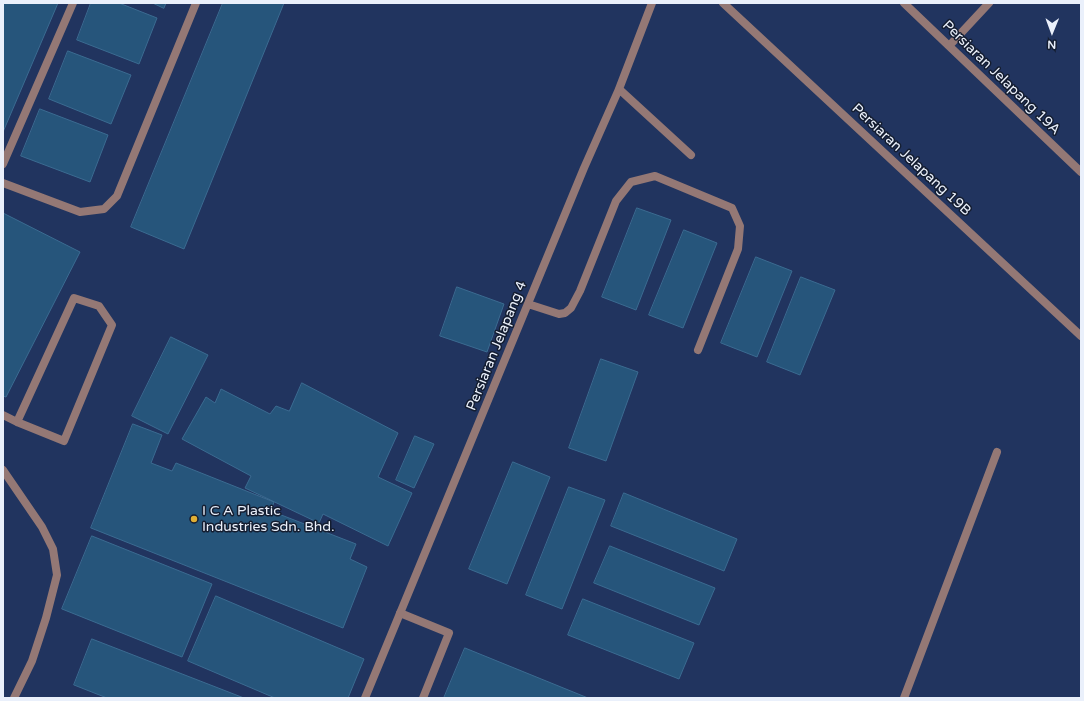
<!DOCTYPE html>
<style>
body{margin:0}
#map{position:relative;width:1084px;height:701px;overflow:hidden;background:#21345f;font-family:"Varela Round",sans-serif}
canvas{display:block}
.frame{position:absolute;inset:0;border:4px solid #eaf0fb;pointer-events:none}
.north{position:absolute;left:1032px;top:12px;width:40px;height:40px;-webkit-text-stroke:3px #141d30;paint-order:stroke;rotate:181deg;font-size:11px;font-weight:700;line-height:16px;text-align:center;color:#eaf0fb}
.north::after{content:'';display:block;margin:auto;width:14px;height:18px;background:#eaf0fb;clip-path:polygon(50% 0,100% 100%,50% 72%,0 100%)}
</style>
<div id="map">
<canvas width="1084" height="701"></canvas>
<div class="frame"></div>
<div class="north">N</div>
</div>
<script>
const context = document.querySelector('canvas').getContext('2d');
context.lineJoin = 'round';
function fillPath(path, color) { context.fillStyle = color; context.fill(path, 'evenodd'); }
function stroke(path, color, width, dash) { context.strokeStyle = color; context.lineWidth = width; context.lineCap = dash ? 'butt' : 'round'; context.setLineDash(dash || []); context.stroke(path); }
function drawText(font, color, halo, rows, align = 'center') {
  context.font = font + ' "Varela Round",sans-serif'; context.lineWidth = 3; context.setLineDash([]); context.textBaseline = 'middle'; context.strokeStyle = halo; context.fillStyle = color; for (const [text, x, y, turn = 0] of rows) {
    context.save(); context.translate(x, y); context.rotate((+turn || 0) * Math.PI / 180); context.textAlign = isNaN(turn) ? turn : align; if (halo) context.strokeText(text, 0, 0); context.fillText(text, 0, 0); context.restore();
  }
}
const building = new Path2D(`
 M3,3H58L3,132Z
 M91,3H119L157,18L139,64L77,40Z
 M153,3H166L164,8Z
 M223,3H284L184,249L131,227Z
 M68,51L131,75L111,124L49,99Z
 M40,109L108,135L90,182L21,156Z
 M637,208L671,220L636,310L602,297Z
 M3,213L80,252L6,397L3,396Z
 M684,230L717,243L683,328L649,315Z
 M756,257L792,271L757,357L721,343Z
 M801,277L835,290L800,375L767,362Z
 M457,287L504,304L487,352L440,336Z
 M171,337L208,355L168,434L132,416Z
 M601,359L638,372L606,461L569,448Z
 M302,383L398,433L378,477L412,493L388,546L323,514L319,523L245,488L251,476L182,439L206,397L215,403L221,389L270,414L276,406L289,411Z
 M133,424L162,435L151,463L172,471L176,463L274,502L271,511L356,544L350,559L367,567L343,628L91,528Z
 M415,436L434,444L414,488L396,480Z
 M513,462L550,477L507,584L469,569Z
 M569,487L605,500L562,609L526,595Z
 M624,493L737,539L724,571L611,526Z
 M92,536L212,584L182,657L62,609Z
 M610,546L715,588L699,625L594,583Z
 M216,596L364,659L348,698H275L188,661Z
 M583,599L694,643L679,679L568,635Z
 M92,639L244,698H107L74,685Z
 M465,648L588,698H444Z`);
fillPath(building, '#26557b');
stroke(building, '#3b6b91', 1);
stroke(new Path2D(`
 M3,164L73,3
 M3,415L17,422L64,441L112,325L99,306L74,298L17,422
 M3,470L42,527L53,549L57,575L46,618L32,661L14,698
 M400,613L449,633L423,698
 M904,698L997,452`), '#947875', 8);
stroke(new Path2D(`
 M723,3L1081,336
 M904,3L1081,172
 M949,46L989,3
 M619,89L691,155
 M3,183L80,212L104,209L117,196L196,3
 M528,304L559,314L565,313L571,308L580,291L616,201L631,182L655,176L732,208L740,226L738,249L698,350
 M365,698L584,168L619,89L652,3`), '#947875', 8);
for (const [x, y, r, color] of [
 [194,519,4,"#e1af34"]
]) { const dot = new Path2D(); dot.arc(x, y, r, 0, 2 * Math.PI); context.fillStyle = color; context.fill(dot); stroke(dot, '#141d30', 1.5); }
drawText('14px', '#eaf0fb', '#141d30', [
 ["Persiaran Jelapang 19A",1001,78,44],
 ["Persiaran Jelapang 19B",911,160,43],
 ["Persiaran Jelapang 4",497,346,-68]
]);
drawText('14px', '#eaf0fb', '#141d30', [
 ["I C A Plastic",202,511],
 ["Industries Sdn. Bhd.",202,527]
], 'left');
</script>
